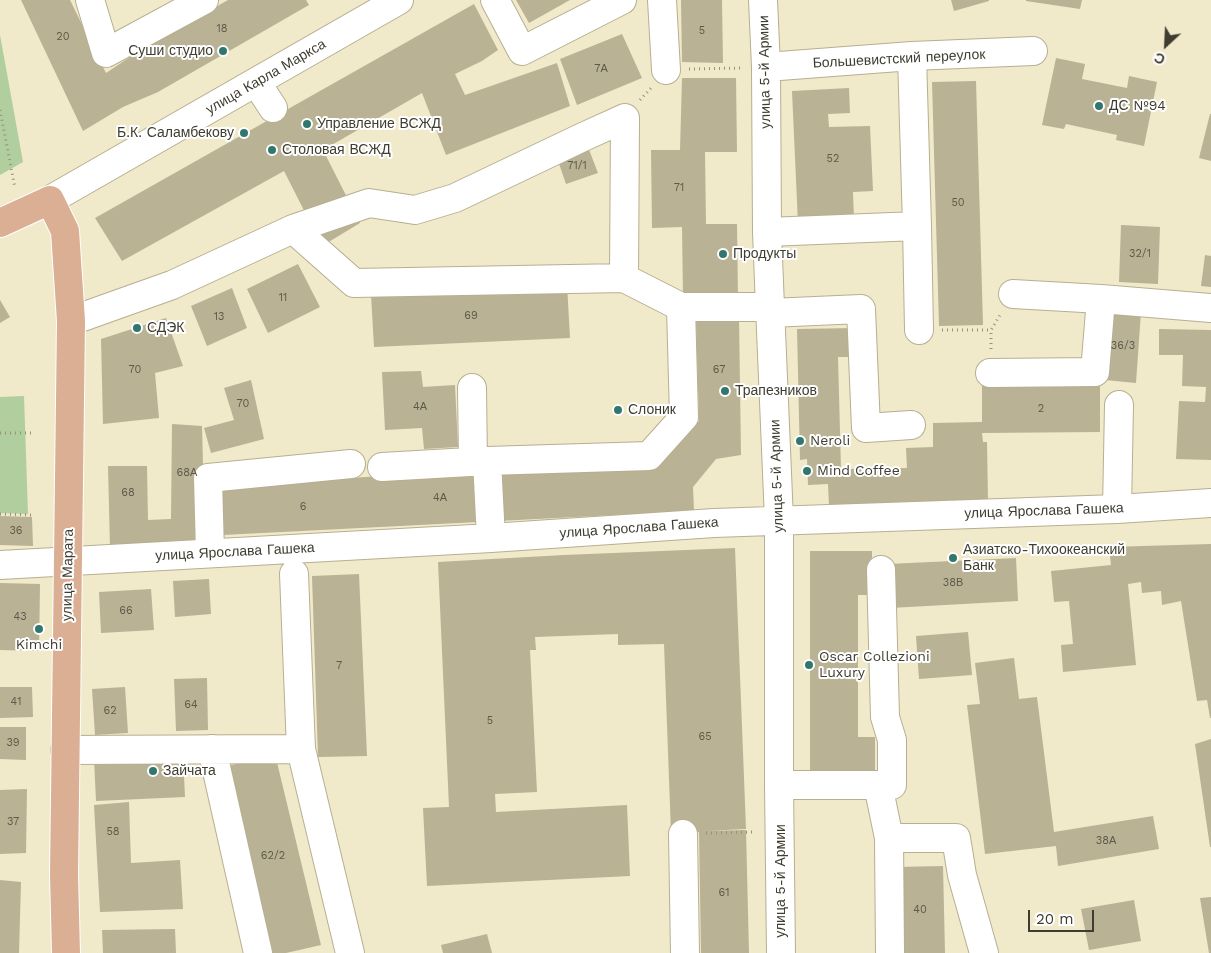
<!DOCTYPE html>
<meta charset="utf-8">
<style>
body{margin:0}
#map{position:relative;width:1211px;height:953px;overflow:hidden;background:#f0e9ca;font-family:"Work Sans",sans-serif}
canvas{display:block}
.north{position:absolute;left:1141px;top:20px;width:50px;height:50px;-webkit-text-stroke:4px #fff;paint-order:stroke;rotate:205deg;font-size:14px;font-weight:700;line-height:20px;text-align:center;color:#3f3d30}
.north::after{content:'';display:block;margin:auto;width:18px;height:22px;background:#3f3d30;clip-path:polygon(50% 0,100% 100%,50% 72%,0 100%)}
.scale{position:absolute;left:1028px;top:910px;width:66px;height:22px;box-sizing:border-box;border:2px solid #3f3d30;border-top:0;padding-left:6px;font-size:15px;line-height:18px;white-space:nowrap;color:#3f3d30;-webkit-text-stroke:4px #fff;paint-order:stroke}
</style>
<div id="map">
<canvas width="1211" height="953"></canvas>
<div class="north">С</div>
<div class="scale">20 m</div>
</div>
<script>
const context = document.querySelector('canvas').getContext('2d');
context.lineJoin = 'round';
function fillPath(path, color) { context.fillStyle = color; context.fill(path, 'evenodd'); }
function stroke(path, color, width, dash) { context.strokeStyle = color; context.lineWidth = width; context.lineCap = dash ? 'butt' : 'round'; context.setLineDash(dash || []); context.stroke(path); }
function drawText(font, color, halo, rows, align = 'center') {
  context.font = font + ' "Work Sans",sans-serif'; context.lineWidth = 4; context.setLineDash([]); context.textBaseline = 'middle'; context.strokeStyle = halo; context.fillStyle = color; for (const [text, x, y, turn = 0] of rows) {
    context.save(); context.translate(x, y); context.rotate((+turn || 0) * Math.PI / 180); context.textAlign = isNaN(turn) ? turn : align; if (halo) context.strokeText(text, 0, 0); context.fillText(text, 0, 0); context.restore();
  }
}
fillPath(new Path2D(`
 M0,35L23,162L0,175Z
 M24,396L28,514L0,513V397Z`), '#b1ce9e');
fillPath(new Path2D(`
 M21,0H70L106,73L136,53L228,0H306L309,5L158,92L123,107L83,131Z
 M516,0H570L529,23Z
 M681,0H722L723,63L682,62Z
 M951,0H989V1L954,11Z
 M1026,0H1082L1080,9L1026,1Z
 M474,4L498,50L482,61L455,74L465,95L557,63L570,106L446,155L422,93L323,150L360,223L322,246L284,171L122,261L95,218Z
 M622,34L642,78L577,105L560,59Z
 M1056,58L1085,64L1082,79L1127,88L1129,76L1157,82L1144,146L1116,140L1117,135L1066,124L1064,129L1042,125Z
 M682,78H736L737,152H705L706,224H737L738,298H683L682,227L652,228L651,150H680Z
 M976,81L983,325L939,326L932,82Z
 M849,88L850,113L828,114L829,127L870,126L873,191L853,192L854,221L798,224L792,91Z
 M1210,114H1211V161L1199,158Z
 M588,147L598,173L566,184L557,158Z
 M1121,225L1160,227L1158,284L1119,282Z
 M1205,255L1211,256V287L1201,286Z
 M298,264L320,307L268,333L247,289Z
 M567,284L570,338L374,347L371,295Z
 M232,288L247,328L207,346L191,306Z
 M0,300L10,317L0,323Z
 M1110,310L1141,312L1136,383L1105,380Z
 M166,318L183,366L155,373L159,418L103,424L101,339Z
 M739,318L741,455L716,459L693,487L694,511L223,535L220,486L382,476L657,466L699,421L696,319Z
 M855,328V357H838L841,469L907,468L906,448L933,447V423L982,422V385H1100V432L982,433L983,442H987L988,502L829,506L828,484L808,485L807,459L800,460L797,329Z
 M1159,329L1211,330V460L1176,459L1179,401L1205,402L1206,387L1182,386L1183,355H1159Z
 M421,371L423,387L455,385L458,447L424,449L422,428L385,430L382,372Z
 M251,380L264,439L211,453L204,428L234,420L224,388Z
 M172,424L202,426L205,542L110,548L108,466H147L148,520L171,519Z
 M0,516L32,517L33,546L0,545Z
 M1211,544V718H1210L1207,700L1197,701L1181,601L1162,605L1161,591L1142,593L1141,582L1128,584L1136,665L1063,672L1061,645L1073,644L1069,601L1054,602L1051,571L1111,565L1109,547Z
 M735,548L746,829L706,831L746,830L749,953H701L699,832L671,833L664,644L618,645V634L535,637L536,650H530L537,792L495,794L496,812L627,805L630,876L427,886L423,808L449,807L438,562L564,555Z
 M810,551H872V595H858V737H875V775H810Z
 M1016,558L1018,601L890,608L888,564Z
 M359,574L367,756L318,757L312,576Z
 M209,579L211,614L175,617L173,581Z
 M0,583L40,584L39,651L0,650Z
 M151,589L154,630L101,633L99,592Z
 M968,632L972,675L919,679L916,636Z
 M1014,658L1019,699L1037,697L1054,832L1153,816L1159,849L1058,866L1056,846L985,854L967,705L980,704L975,663Z
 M207,678L208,730L176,731L174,679Z
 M0,687H32L33,717L0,718Z
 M125,687L128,733L95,735L92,689Z
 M0,727H26V760L0,759Z
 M1211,739V847H1210L1195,744Z
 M275,754L321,945L286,953H269L224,767Z
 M183,755L185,797L96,801L94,759Z
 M27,789L26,853L0,854V790Z
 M129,802L131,863L180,860L183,909L100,912L94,805Z
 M943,866L945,953H897L896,867Z
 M0,880L21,882L19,953H0Z
 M1211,897V953H1209L1200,898Z
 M1134,900L1141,941L1089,950L1081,909Z
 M175,929L176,953H103L102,930Z
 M487,934L492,953H443L441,945Z`), '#b9b295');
const minor = new Path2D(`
 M90,0L106,53L204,0
 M495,0L522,51L622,0
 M662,0L666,70
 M763,0L766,67L767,232L770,307L779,520V785L781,953
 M766,67L912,56L1033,51
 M256,82L273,108
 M50,200L399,0
 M917,226L919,330
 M293,229L369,203L415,210L455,198L583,137L625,118L624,278L681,307L684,417L649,456L487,461L382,467
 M767,232L917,226L912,56
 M1013,294L1101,299
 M681,307H770
 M770,313L861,309L866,428L911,425
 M71,321L172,285L293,229L354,283L624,278
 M990,373L1095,372L1101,299L1211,308
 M472,388L473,462
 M487,461L491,538
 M1117,509L1119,405
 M210,553L208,478L351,464
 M0,565L491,538L714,523L1117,509L1211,503
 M212,749L258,953
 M301,749L350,953
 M65,750L301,749L294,574
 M779,785H892V740L885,717L881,570
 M878,785L889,838L890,953
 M683,834L685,953
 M889,838H956L962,875L984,953`);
const major = new Path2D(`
 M0,223L50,200L65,231L71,321L64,875L66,953`);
stroke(minor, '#b6af91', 30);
stroke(major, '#fff', 30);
stroke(new Path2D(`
 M689,69L743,68
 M640,100L651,88
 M0,110L15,188
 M942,330H991L1000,315
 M991,349V330
 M0,433H31
 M0,514L34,515
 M706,833L755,832`), '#96927c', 3, [1, 4]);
stroke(minor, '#fff', 28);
stroke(major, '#dbaf94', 28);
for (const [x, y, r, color] of [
 [223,51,5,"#32776d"],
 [1099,106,5,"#32776d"],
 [307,124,5,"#32776d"],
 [244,133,5,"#32776d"],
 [272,150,5,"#32776d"],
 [723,254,5,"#32776d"],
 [137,328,5,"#32776d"],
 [725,391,5,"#32776d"],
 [618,410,5,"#32776d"],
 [800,441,5,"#32776d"],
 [807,471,5,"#32776d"],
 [953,558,5,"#32776d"],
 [39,629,5,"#32776d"],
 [809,665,5,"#32776d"],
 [153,771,5,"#32776d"]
]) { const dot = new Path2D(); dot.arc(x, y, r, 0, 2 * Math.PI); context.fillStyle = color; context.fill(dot); stroke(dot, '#fff', 2); }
drawText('11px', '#5e5a49', null, [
 ["18",222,29],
 ["5",702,31],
 ["20",63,37],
 ["7А",601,69],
 ["52",833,159],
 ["71/1",577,166],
 ["71",679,188],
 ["50",958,203],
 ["32/1",1140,254],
 ["11",283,298],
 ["69",471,316],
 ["13",219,317],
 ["36/3",1123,346],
 ["70",135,370],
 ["67",719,370],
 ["70",243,404],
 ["4А",420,407],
 ["2",1041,409],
 ["68А",187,473],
 ["68",128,493],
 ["4А",440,498],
 ["6",303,507],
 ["36",16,531],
 ["38В",953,583],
 ["66",126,611],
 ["43",20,617],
 ["7",339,666],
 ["41",16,702],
 ["64",191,705],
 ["62",110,711],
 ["5",490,721],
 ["65",705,737],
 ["39",13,743],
 ["37",13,822],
 ["58",113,832],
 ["38А",1106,841],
 ["62/2",273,856],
 ["61",724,893],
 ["40",920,910]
]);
drawText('14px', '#3f3d30', '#fff', [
 ["Суши студио",213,51,"right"],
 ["ДС №94",1109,106],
 ["Управление ВСЖД",317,124],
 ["Б.К. Саламбекову",234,133,"right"],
 ["Столовая ВСЖД",282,150],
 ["Продукты",733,254],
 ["СДЭК",147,328],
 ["Трапезников",735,391],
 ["Слоник",628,410],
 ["Neroli",810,441],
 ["Mind Coffee",817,471],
 ["Азиатско-Тихоокеанский",963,550],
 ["Банк",963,566],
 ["Kimchi",39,645,"center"],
 ["Oscar Collezioni",819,657],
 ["Luxury",819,673],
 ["Зайчата",163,771]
], 'left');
drawText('14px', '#3f3d30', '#fff', [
 ["Большевистский переулок",899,59,-3],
 ["улица 5-й Армии",765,72,-91],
 ["улица Карла Маркса",266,77,-30],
 ["улица 5-й Армии",777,476,-92],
 ["улица Ярослава Гашека",1044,511,-2],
 ["улица Ярослава Гашека",639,528,-4],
 ["улица Ярослава Гашека",235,552,-3],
 ["улица Марата",68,575,-89],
 ["улица 5-й Армии",781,881,-90]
]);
</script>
